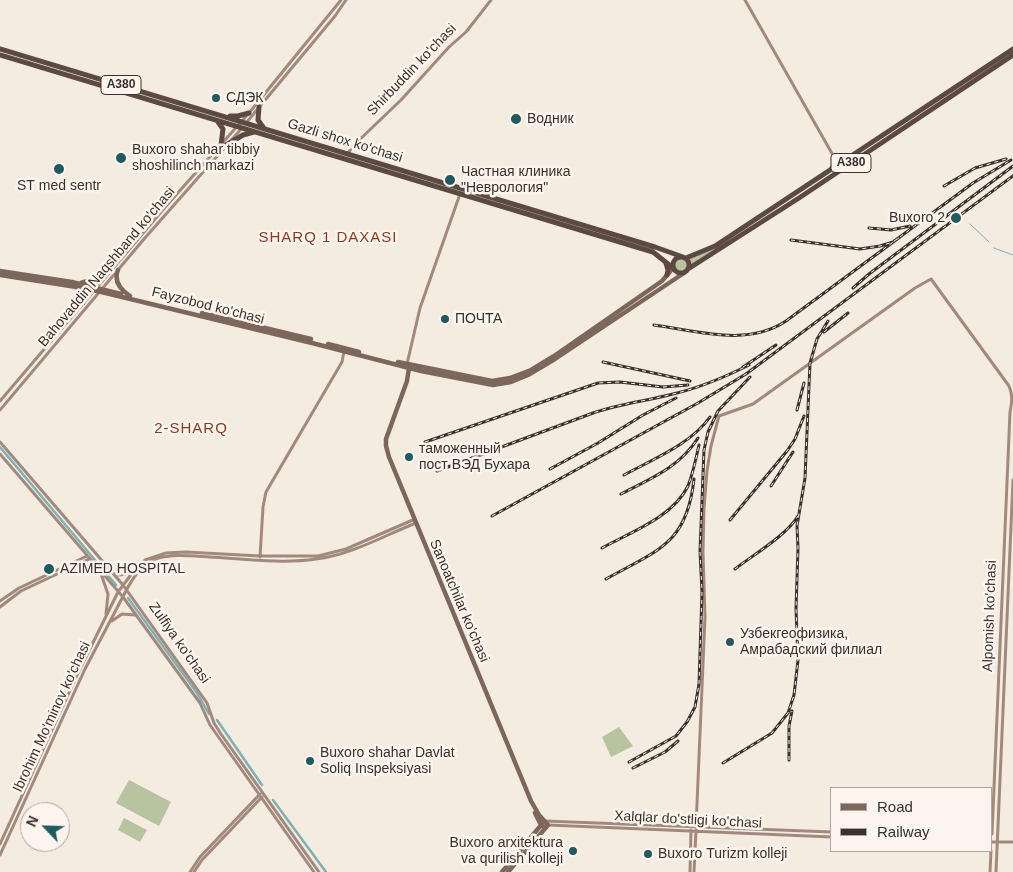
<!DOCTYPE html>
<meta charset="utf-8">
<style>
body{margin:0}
#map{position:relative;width:1013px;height:872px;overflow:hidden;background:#f4ebe1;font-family:Helvetica,sans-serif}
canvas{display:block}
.legend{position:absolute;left:830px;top:787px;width:162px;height:65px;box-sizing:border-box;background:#fbf5ee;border:1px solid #aea6a0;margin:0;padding:6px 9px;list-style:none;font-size:15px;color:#3b302b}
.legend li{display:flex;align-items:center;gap:10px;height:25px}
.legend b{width:25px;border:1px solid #aea6a0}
.north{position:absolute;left:20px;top:802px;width:50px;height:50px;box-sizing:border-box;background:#fbf5ee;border:1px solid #aea6a0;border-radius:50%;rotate:294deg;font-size:14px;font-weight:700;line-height:20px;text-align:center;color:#3b302b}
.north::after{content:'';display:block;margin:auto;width:18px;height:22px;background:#1f5a5e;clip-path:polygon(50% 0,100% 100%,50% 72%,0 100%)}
</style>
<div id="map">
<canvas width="1013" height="872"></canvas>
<ul class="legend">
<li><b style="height:6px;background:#7d675c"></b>Road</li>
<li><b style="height:6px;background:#3b302b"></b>Railway</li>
</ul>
<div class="north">N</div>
</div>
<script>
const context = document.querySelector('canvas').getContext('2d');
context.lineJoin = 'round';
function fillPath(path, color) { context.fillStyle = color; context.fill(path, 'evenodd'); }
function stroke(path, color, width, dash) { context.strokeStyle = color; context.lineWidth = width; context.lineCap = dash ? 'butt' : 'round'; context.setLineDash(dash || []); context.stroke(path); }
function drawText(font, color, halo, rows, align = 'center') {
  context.font = font + ' Helvetica,sans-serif'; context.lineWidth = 5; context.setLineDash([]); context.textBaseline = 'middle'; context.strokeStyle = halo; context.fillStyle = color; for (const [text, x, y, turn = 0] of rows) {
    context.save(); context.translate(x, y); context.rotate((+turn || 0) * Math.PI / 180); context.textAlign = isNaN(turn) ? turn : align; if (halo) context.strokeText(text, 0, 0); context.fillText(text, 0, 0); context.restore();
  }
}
fillPath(new Path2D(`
 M856,155V156L691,265L689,259L704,253Z
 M675.5 265a5.5 5.5 0 1 1 11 0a5.5 5.5 0 1 1-11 0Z
 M619,727L633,746L611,757L602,737Z
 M129,780L171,802L159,826L116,803Z
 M124,818L147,830L140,842L118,830Z`), '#b8c4a0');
stroke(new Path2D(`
 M970,224L989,242
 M994,248L1013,255`), '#7fb0b2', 1);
stroke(new Path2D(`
 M0,447L116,585
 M128,598L197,693L209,714
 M217,720L262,785
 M273,800L326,872`), '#7fb0b2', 2.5);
stroke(new Path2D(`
 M745,0L834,157
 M246,123L335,16L346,0
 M347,154L355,144L401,100L449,47L466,32L491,0
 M407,364L420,308L460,194
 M0,401L167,205L249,113L341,0
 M0,410L144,239L242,128
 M0,442L123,585L207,703L214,723L221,734L319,872
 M0,454L123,597L200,703L210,725L314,872
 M260,557L263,507L266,492L342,362L344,351
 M101,574L108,594L106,614
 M114,574L120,575L132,572
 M0,601L19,588L87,556
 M0,607L21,591L89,559
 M112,621L122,614L135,615
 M545,821L832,832
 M548,825L832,837
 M696,827L705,617L703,552L704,508L707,471L711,446L719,416L753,404L915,288L931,279L1009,386C1013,395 1012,402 1010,412L992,834
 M992,842H1013
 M0,844L77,675L118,592L133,572L145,560L166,553L186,552L260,556H318L346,549L415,519
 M0,855L85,669L128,587C134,577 141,565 153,560C171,553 192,556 210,557C244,559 282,564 316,559C351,555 383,536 416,523
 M190,872L200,857L260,794
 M194,872L202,860L262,797
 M690,872L691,830
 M694,872L696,830
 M990,872L991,851
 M996,872L1013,480`), '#a18a7d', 3);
stroke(new Path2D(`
 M118,270C113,282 121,290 130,296
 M0,271L72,282L121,294
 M0,275L89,289L312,343L421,371L493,385L511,382L528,375L555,359L684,273
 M81,283L93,279L113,267
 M78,289L82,293L83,303
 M202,313L311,339
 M328,344L359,352
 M398,362L492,381L510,378L531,370L554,356L662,281L673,268
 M408,366L409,368L407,381L386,439V446L389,457L531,801L539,815L548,825L508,872
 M535,813L541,825L545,828
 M502,872L542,824`), '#7d675c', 4.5);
stroke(new Path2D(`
 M0,49L655,247L683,257
 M0,55L653,252L673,268
 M259,107L258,120L263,127
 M230,116H238L249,113
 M218,122L223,129L221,145
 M226,145L243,135L254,132
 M832,168L834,165V157L842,160L845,159
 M673 265a8 8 0 1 1 16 0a8 8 0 1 1-16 0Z
 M686,258L715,246L1013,49
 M666,263L668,270L667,275
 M688,269L799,198L1013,55`), '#5c4a42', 5);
const rail = new Path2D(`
 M944,186L975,168L1006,159
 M869,228L891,230L910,226
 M791,240L860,249L880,246L893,242L973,183L1011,160
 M853,288L869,274L1013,166
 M654,325C698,331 747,347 786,321L900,237
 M824,332L848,313
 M603,362L690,381
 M743,367L776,345
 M797,410L804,383
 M425,442L598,383L620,382L663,387L688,385
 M550,469L598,443L643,415L676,398
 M437,471L593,413C619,404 646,401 673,394C699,388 725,377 749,365
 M624,475C653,459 690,445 710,417
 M771,486L793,452
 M621,494C650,479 680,467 698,438
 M492,516L698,403L746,374L1013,176
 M730,520L787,451L795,439L804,416
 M602,548C631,532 673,517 688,486C693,473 696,459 699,445
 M735,569C753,555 787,535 798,516
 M606,579C658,550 687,544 694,479
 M789,760V726L792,711
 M629,762L676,736L687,722L695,707L699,684L702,592L700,551L704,450L708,432L718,411L750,377
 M723,763L772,733L788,713L794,695L798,660L796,609L798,548L797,526L805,478L810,363L817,339L828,321
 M633,768L665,752L678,741`);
stroke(rail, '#3b302b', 3);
stroke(rail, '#fbf5ee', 1, [4]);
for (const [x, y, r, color] of [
 [216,98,5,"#1f5a5e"],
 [516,119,6,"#1f5a5e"],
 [121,158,6,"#1f5a5e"],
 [59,169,6,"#1f5a5e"],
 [450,180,6,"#1f5a5e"],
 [956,218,6,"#1f5a5e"],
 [445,319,5,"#1f5a5e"],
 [409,457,5,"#1f5a5e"],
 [49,569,6,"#1f5a5e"],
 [730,642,5,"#1f5a5e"],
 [310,761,5,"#1f5a5e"],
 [573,851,5,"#1f5a5e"],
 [648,854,5,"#1f5a5e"]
]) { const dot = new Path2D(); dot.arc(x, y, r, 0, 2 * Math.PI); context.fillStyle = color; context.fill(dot); stroke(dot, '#fbf5ee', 2); }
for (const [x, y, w] of [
 [121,85,40],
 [851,163,40]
]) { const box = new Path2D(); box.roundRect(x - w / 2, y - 9.5, w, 19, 4); context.fillStyle = '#fbf5ee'; context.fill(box); stroke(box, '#3b302b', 1); }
drawText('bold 12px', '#3b302b', null, [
 ["A380",121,85],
 ["A380",851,163]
]);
drawText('14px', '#3b302b', '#fbf5ee', [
 ["Shirbuddin ko'chasi",412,70,-46],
 ["Gazli shox ko'chasi",345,141,17],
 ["Bahovaddin Naqshband ko'chasi",107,267,-50],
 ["Fayzobod ko'chasi",208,306,14],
 ["Sanoatchilar ko'chasi",459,601,67],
 ["Alpomish ko'chasi",990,616,-88],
 ["Zulfiya ko'chasi",179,643,55],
 ["Ibrohim Mo'minov ko'chasi",52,717,-65],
 ["Xalqlar do'stligi ko'chasi",688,820,3]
]);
drawText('14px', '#3b302b', '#fbf5ee', [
 ["СДЭК",226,98],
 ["Водник",527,119],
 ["Buxoro shahar tibbiy",132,150],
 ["shoshilinch markazi",132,166],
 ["Частная клиника",461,172],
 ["\"Неврология\"",461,188],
 ["ST med sentr",59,186,"center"],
 ["Buxoro 2",945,218,"right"],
 ["ПОЧТА",455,319],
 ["таможенный",419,449],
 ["пост ВЭД Бухара",419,465],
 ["AZIMED HOSPITAL",60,569],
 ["Узбекгеофизика,",740,634],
 ["Амрабадский филиал",740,650],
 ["Buxoro shahar Davlat",320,753],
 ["Soliq Inspeksiyasi",320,769],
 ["Buxoro arxitektura",563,843,"right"],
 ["va qurilish kolleji",563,859,"right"],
 ["Buxoro Turizm kolleji",658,854]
], 'left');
context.letterSpacing = '1px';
drawText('15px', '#8c3b22', '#fbf5ee', [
 ["SHARQ 1 DAXASI",328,238],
 ["2-SHARQ",191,429]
]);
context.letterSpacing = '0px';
</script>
